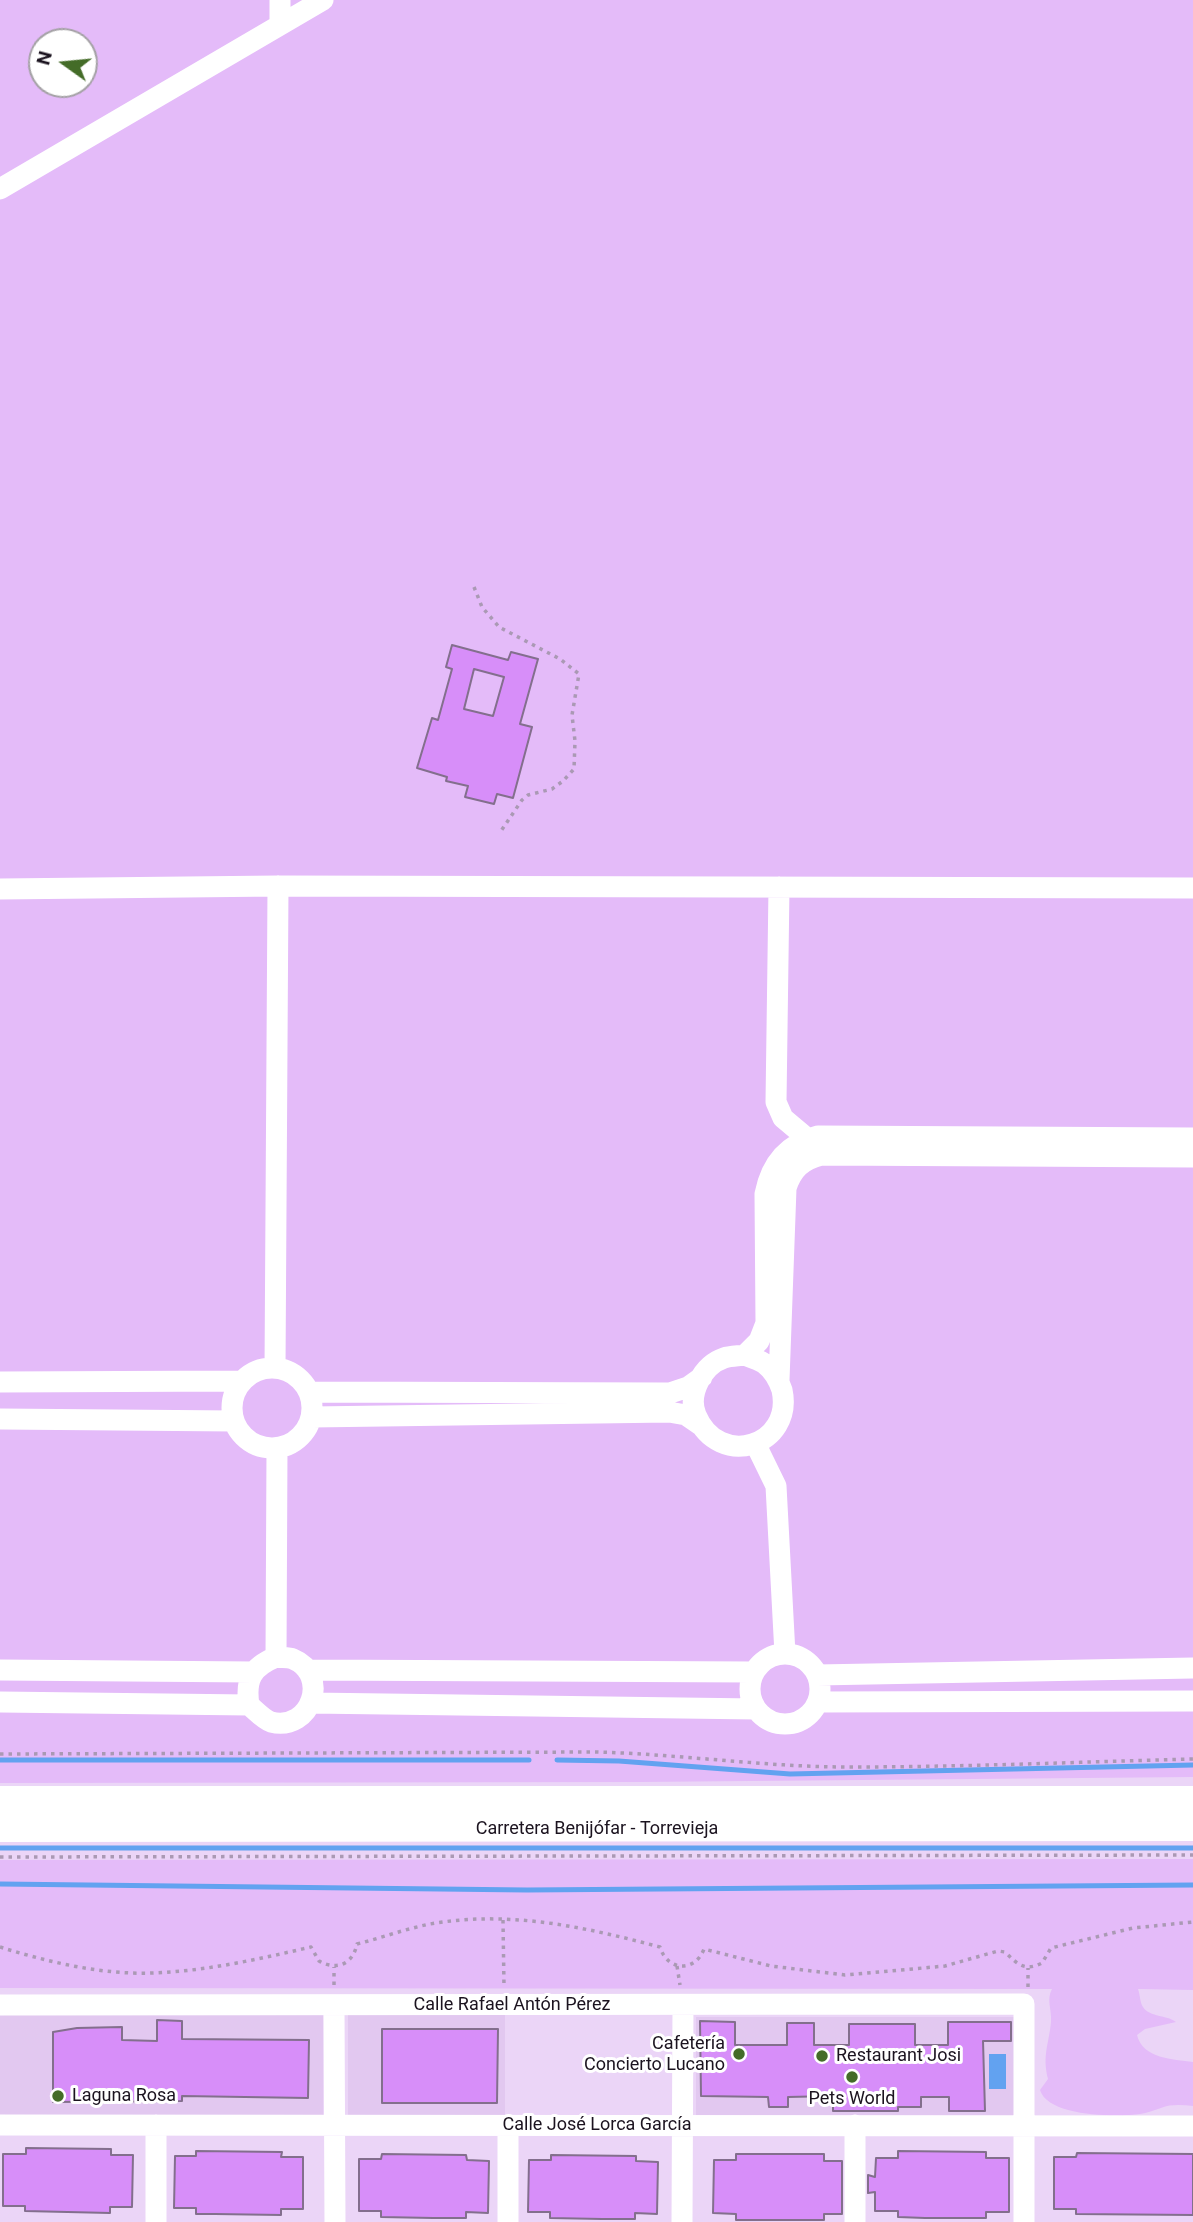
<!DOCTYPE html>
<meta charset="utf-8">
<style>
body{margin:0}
#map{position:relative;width:1193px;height:2222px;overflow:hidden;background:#ebd5f7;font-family:Roboto,sans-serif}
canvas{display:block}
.north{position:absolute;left:28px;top:28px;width:70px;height:70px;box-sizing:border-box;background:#fff;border:2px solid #a4a1a5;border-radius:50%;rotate:285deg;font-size:19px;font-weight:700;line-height:28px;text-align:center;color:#1b131f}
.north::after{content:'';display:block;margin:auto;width:24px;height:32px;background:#446c28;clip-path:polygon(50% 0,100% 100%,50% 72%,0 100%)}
</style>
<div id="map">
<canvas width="1193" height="2222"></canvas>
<div class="north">N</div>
</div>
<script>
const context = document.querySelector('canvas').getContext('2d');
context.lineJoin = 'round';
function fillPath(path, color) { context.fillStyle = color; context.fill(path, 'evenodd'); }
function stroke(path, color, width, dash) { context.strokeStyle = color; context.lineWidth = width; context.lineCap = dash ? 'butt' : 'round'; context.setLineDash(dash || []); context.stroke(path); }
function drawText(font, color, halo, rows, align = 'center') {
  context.font = font + ' Roboto,sans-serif'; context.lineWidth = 6; context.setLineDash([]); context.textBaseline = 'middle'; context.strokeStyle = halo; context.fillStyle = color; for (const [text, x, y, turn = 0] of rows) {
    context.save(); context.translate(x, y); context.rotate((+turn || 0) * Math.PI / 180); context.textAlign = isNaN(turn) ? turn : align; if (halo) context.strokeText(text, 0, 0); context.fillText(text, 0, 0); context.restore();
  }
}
fillPath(new Path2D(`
 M323,2014V2115H0V2015Z
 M348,2015H505V2115H348Z
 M696,2017H1015L1014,2115H696Z`), '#e2c8f0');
fillPath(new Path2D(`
 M0,0H1193V1777L641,1782L0,1783ZM42,42H84V84H42Z
 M1193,1859V1990L1138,1989C1140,1994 1140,2003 1143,2007C1149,2017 1167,2015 1176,2022L1145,2029L1137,2035C1143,2059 1173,2059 1193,2062V2106C1182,2105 1171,2104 1161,2108C1154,2110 1147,2113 1140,2114C1117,2117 1048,2117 1040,2090L1048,2079C1042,2055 1049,2044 1051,2022C1052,2009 1046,2000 1052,1989L0,1988V1860Z`), '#e4bbf9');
fillPath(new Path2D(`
 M989,2054H1006V2089H989Z`), '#62a2f0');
stroke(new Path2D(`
 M0,1760H529
 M557,1760L619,1761L790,1774L1193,1765
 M0,1848H1193
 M0,1884L527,1890L1193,1885`), '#62a2f0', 5);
const building = new Path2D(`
 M452,645L508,660L511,652L538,659L520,724L532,727L513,798L497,794L494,804L465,797L468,786L446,781L447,777L417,768L432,718L438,720L452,669L446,667ZM474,669L504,677L493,716L464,709Z
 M157,2020L182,2021V2039L309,2040L308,2098L182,2096V2101L53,2102V2032L77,2028L122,2027V2040L157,2041Z
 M700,2021L735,2022V2045H787V2023H814V2045H849V2024H915V2045H948V2022H1011V2041H983L985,2111H949V2097H921V2107H898V2111H833V2096L788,2097V2107H769L768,2097L701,2096Z
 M382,2029H498L497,2103H382Z
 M26,2148L111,2149V2155H133L132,2207H110V2213L25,2211V2206H3V2154H26Z
 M196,2151L282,2152L281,2157H303V2209H281V2215L215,2214H196V2208H174L175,2156H196Z
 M898,2151L986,2152V2158H1009V2212H986V2218H925L898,2217V2211H875V2192L868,2193V2175L875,2177L876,2158H898Z
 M1077,2153L1193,2154V2215L1076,2214V2209H1054V2157H1076Z
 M382,2154L466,2155L467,2160L489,2161L488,2213L466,2212V2218H433L381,2217V2211H359V2159H381Z
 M736,2154H824V2161H842V2214H824V2220H736V2214L713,2213L714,2160H736Z
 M551,2155L636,2156V2161L658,2162L657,2214L635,2213V2219H602L550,2218V2212H528L529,2160H551Z`);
fillPath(building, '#d78ef9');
stroke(building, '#836f8d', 2);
stroke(new Path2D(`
 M474,587L482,607L499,627L560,659L579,674L572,715L575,741L574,769L563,781L552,789L528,795L522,800L501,831
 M0,1754L595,1752C680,1754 764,1767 849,1767C963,1767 1078,1762 1193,1759
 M0,1857L1193,1855
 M503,1920L504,1987
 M0,1947C48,1962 102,1975 153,1973C207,1971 259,1959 311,1947L319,1961C337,1971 353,1964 357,1944C381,1938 405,1929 430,1924C509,1910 585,1927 660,1947C667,1971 695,1973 704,1949L771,1966L845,1975L945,1966L998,1951L1005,1952C1017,1964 1025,1972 1042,1963L1051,1948L1133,1928L1193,1922
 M677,1966L680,1985
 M334,1985V1967
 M1028,1987V1968`), '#aa99b4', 3.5, [3.5, 5]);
stroke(new Path2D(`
 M280,0V25
 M0,189L323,0
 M779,887L776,1102L783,1118L808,1139
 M0,889L278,886L1193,888
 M745,1355L759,1341L766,1323L765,1194C771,1164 787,1144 818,1136L1193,1138
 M745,1355C751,1358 760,1360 765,1364C773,1370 779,1381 782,1390C794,1446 719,1470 696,1415C687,1394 703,1365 724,1358C730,1356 739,1356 745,1355Z
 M232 1408a40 40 0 1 1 80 0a40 40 0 1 1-80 0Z
 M275,1368L278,886
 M779,1380L786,1188C792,1169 802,1160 821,1155L1193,1157
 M0,1382L241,1381
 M310,1392L670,1393L688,1387L702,1377
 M312,1417L669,1412L686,1415L702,1426
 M0,1419L234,1421
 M756,1445L776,1486L785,1654
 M750 1689a35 35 0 1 1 70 0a35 35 0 1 1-70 0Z
 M276,1657C281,1658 288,1657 293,1659C330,1674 312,1732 271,1722C263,1719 255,1710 249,1705C245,1679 252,1667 276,1657Z
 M276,1657L277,1449
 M0,1670L254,1672
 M307,1670L754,1672
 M817,1675L1193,1668
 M0,1702L249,1705
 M818,1702L1193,1701
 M311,1703L756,1709
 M0,2005L1024,2004V2222
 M334,2006L335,2222
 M0,2125L1193,2126
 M508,2125V2222
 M156,2222V2125
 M682,2222L683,2005
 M855,2222V2125`), '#fff', 21);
stroke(new Path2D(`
 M0,1800H1193
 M0,1828L1193,1827`), '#fff', 28);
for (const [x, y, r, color] of [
 [739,2054,7,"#446c28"],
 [822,2056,7,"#446c28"],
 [852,2077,7,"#446c28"],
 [58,2096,7,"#446c28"]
]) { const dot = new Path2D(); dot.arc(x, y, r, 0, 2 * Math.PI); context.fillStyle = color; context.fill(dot); stroke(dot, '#fff', 2.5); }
drawText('18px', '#1b131f', '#fff', [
 ["Carretera Benijófar - Torrevieja",597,1829],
 ["Calle Rafael Antón Pérez",512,2005],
 ["Calle José Lorca García",597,2125]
]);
drawText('18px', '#1b131f', '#fff', [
 ["Cafetería",725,2044,"right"],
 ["Concierto Lucano",725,2065,"right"],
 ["Restaurant Josi",836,2056],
 ["Laguna Rosa",72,2096],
 ["Pets World",852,2099,"center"]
], 'left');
</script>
